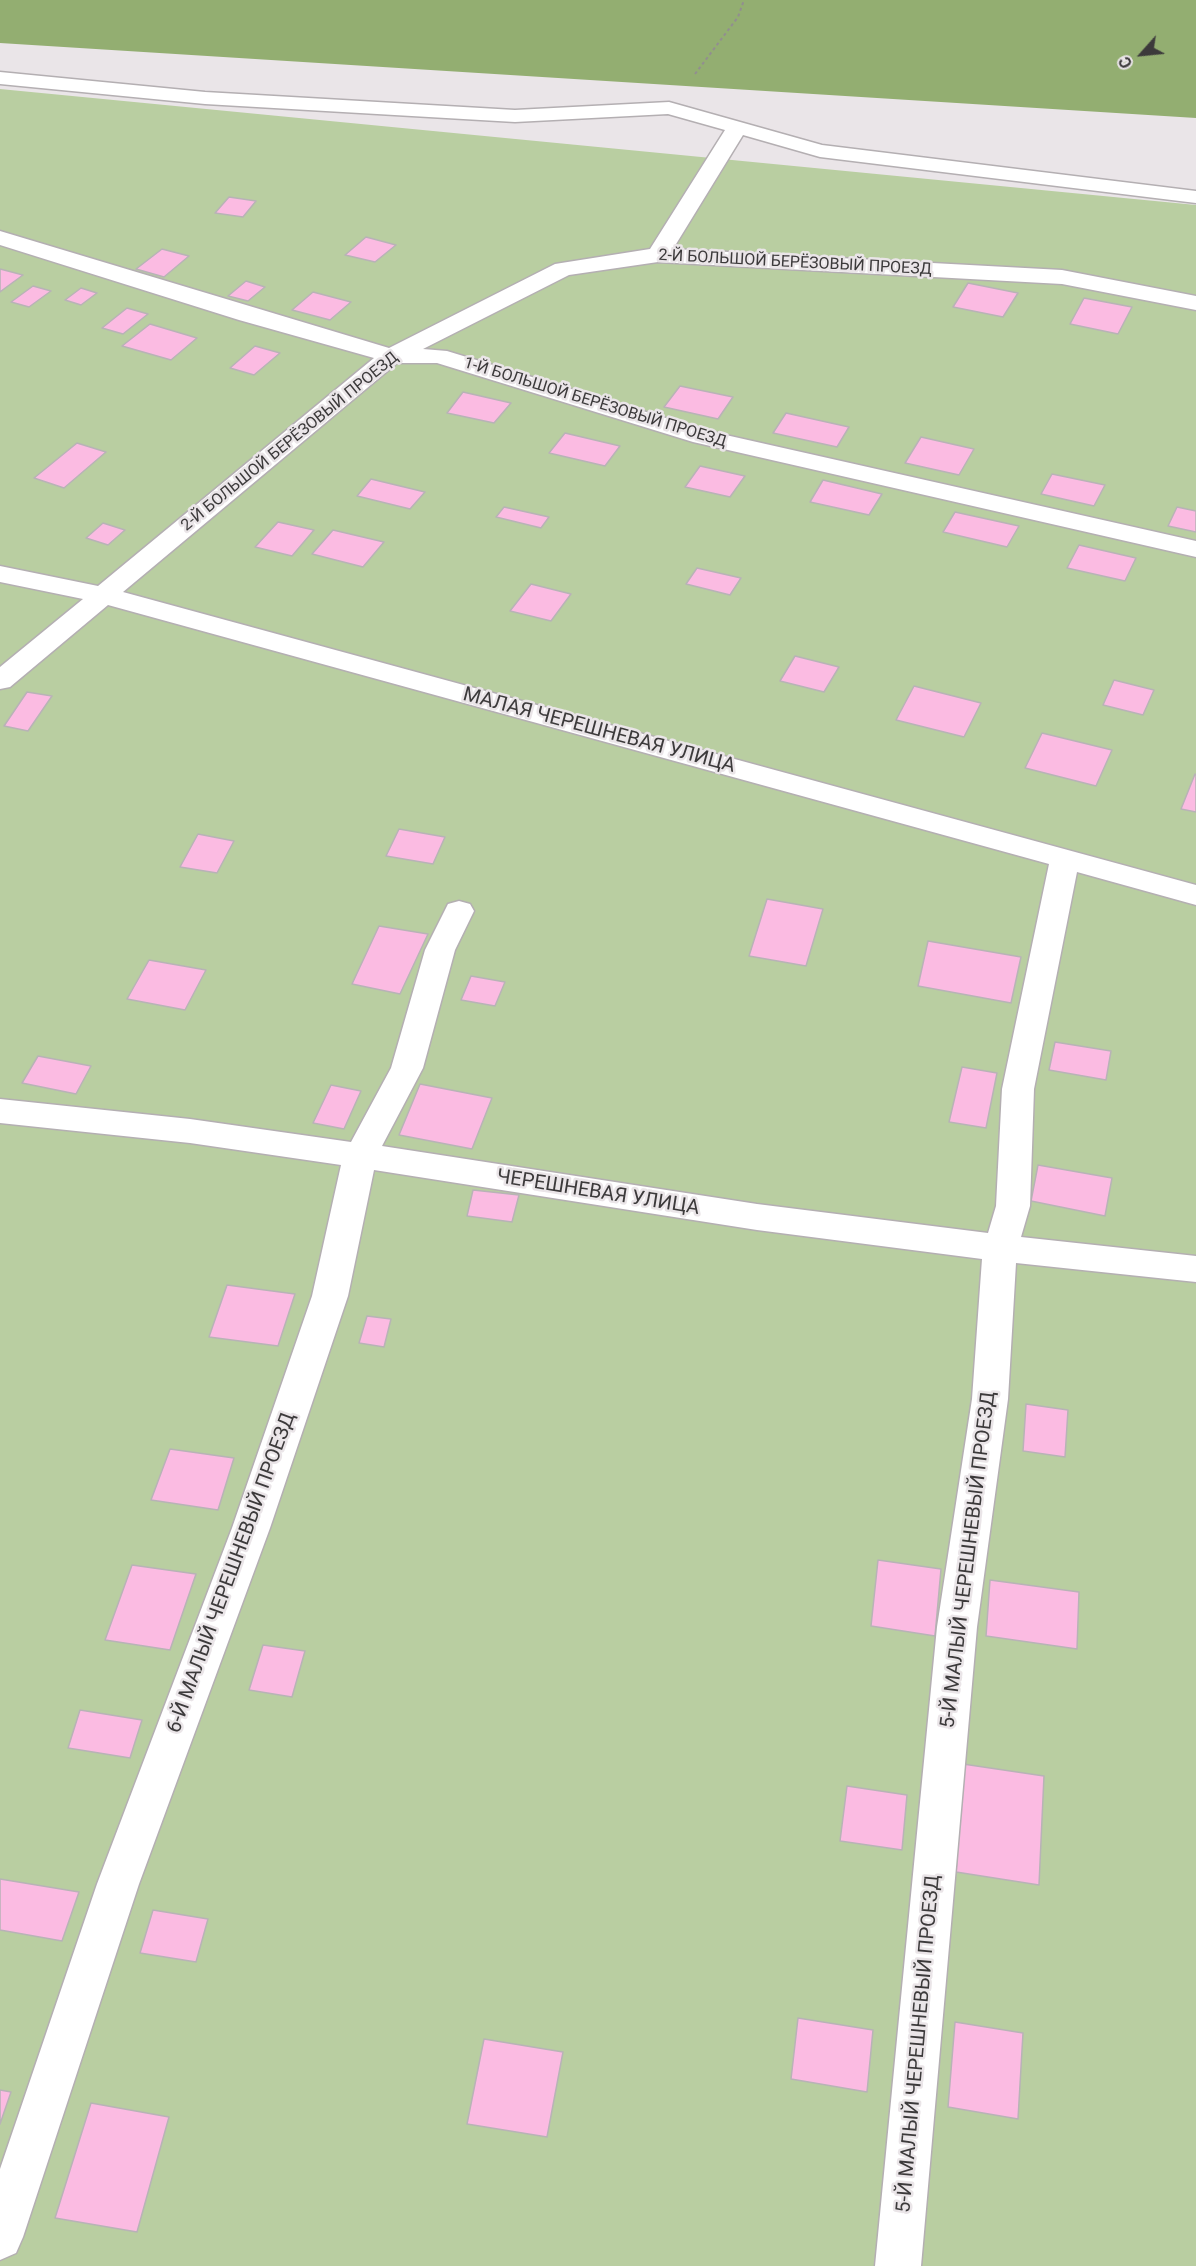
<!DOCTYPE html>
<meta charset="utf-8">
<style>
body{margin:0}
#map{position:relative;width:1196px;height:2266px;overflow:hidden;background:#eae5e8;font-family:Roboto,sans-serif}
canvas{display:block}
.north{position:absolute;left:1112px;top:24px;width:60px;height:60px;-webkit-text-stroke:4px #eae5e8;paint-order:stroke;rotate:243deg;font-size:16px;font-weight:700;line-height:24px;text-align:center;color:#3c3a3b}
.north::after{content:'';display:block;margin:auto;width:21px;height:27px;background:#3c3a3b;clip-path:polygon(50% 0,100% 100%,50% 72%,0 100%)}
</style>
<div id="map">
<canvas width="1196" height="2266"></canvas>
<div class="north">С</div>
</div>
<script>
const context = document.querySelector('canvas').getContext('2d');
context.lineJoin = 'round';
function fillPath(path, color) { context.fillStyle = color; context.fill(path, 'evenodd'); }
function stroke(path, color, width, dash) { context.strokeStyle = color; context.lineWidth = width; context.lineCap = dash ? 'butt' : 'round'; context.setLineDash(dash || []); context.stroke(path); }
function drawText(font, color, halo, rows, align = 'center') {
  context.font = font + ' Roboto,sans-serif'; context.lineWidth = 5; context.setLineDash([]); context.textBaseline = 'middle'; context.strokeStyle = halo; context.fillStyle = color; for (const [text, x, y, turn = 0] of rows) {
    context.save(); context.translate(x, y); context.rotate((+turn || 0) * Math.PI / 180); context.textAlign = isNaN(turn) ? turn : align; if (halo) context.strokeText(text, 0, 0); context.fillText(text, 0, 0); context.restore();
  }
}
fillPath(new Path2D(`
 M0,89L1196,205V2266H0Z`), '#b9cea1');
fillPath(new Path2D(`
 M0,0H1196V118L0,43Z`), '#93ae71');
const building = new Path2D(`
 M229,197L256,201L243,217L215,213Z
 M366,237L396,245L375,262L345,255Z
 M162,249L189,256L164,277L136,269Z
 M0,269L23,275L0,292Z
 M246,281L265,287L248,301L228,296Z
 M968,283L1018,293L1003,317L953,307Z
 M33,286L51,291L29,307L11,302Z
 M81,288L97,293L81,305L65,300Z
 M313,292L351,302L330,320L292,310Z
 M1084,298L1132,307L1118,334L1070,324Z
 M127,308L148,314L123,334L102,328Z
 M150,324L197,338L171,360L122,346Z
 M255,346L280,353L254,375L230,368Z
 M680,386L733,397L718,419L664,407Z
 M463,392L511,403L494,423L447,413Z
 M786,413L849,427L837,447L773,433Z
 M565,433L620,446L605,466L549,453Z
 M921,437L974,449L959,475L905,463Z
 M77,443L106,452L64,488L34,478Z
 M700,466L745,476L730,497L685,487Z
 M1052,474L1105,485L1094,506L1041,494Z
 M371,479L425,492L410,509L357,496Z
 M823,480L882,494L869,515L810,502Z
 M504,507L549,517L541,528L496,517Z
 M1177,507L1196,511V532L1168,526Z
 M955,512L1019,526L1007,547L943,532Z
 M278,522L314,530L292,556L255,547Z
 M103,523L125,530L108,545L86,538Z
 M333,530L384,542L363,567L312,554Z
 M1079,545L1136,558L1125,581L1067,568Z
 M697,568L741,578L730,595L686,584Z
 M531,584L571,594L551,621L510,611Z
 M795,656L839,667L824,692L780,681Z
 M1114,680L1154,690L1143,715L1103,705Z
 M914,686L981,703L964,737L896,720Z
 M27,692L52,696L28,731L4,726Z
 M1042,733L1112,750L1096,786L1025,768Z
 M1195,774L1196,775V812L1181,809Z
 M399,829L445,837L433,864L386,856Z
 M198,834L234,841L217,873L180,867Z
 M767,899L823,909L806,966L749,956Z
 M379,926L428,934L400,994L352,984Z
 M928,941L1021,957L1011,1003L918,986Z
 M149,960L206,970L185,1010L127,999Z
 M471,976L505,982L495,1006L461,1000Z
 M1055,1042L1111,1051L1106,1080L1049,1070Z
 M38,1056L91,1066L76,1094L22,1083Z
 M962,1067L997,1073L986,1128L949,1122Z
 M420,1084L492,1098L472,1149L399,1135Z
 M331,1085L361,1091L344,1129L313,1123Z
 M1038,1165L1112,1178L1105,1216L1031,1201Z
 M473,1190L519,1195L512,1222L467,1216Z
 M227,1285L295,1294L278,1346L209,1337Z
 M367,1316L391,1319L384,1347L359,1343Z
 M1026,1404L1068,1410L1065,1457L1023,1451Z
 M170,1449L234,1458L218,1510L151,1500Z
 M878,1560L941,1569L935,1636L871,1626Z
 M132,1565L196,1574L170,1650L105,1640Z
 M990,1580L1079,1592L1077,1649L986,1636Z
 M263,1645L305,1651L292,1697L249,1690Z
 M80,1710L142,1720L130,1758L68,1748Z
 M963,1764L1044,1776L1039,1885L956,1872Z
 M847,1786L907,1795L902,1850L840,1841Z
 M0,1879L79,1892L62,1941L0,1930Z
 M153,1910L208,1919L196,1962L140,1953Z
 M798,2018L873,2030L867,2092L791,2079Z
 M955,2022L1023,2033L1018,2119L948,2107Z
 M484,2039L563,2052L547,2137L467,2124Z
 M0,2090L11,2092L0,2124Z
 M91,2103L169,2117L137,2232L55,2218Z`);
fillPath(building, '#fbbbe2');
stroke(building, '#b8b3b6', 1.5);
const service = new Path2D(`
 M0,72L205,92L515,110L669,102L822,145L1196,191V203L820,157L743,135L673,249L1062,270L1196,296V310L1062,284L658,262L569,275L423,349L447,351L708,431L1196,541V557L693,442L437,363H397L123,592L1196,885V905L1077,872L1034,1089L1030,1206L1021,1237L1196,1256V1282L1016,1263L1008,1399L977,1627L921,2266H875L937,1627L972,1399L982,1259L757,1230L374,1170L348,1296L270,1528L139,1884L23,2237L16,2253L0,2260V2169L97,1884L232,1528L312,1296L341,1165L190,1143L0,1123V1099L190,1119L351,1142L391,1068L425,950L448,904L459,901L470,904L474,911L455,950L423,1068L382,1146L757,1204L988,1233L996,1206L1002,1089L1049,864L108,605L10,687L0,689V667L83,599L0,582V566L98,586L374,358L239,320L0,245V231L389,348L555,264L650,249L725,130L668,114L515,122L205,104L0,84Z`);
stroke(service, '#b4afb2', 3);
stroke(new Path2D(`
 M695,74L738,17L744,0`), '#928e90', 2, [3, 3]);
fillPath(service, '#fff');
drawText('16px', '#3c3a3b', '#eae5e8', [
 ["2-Й БОЛЬШОЙ БЕРЁЗОВЫЙ ПРОЕЗД",795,263,3],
 ["1-Й БОЛЬШОЙ БЕРЁЗОВЫЙ ПРОЕЗД",595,403,17],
 ["2-Й БОЛЬШОЙ БЕРЁЗОВЫЙ ПРОЕЗД",290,442,-39]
]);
drawText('20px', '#3c3a3b', '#eae5e8', [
 ["МАЛАЯ ЧЕРЕШНЕВАЯ УЛИЦА",599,731,15],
 ["ЧЕРЕШНЕВАЯ УЛИЦА",598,1193,9],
 ["5-Й МАЛЫЙ ЧЕРЕШНЕВЫЙ ПРОЕЗД",969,1560,-83],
 ["6-Й МАЛЫЙ ЧЕРЕШНЕВЫЙ ПРОЕЗД",232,1573,-70],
 ["5-Й МАЛЫЙ ЧЕРЕШНЕВЫЙ ПРОЕЗД",919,2044,-85]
]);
</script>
